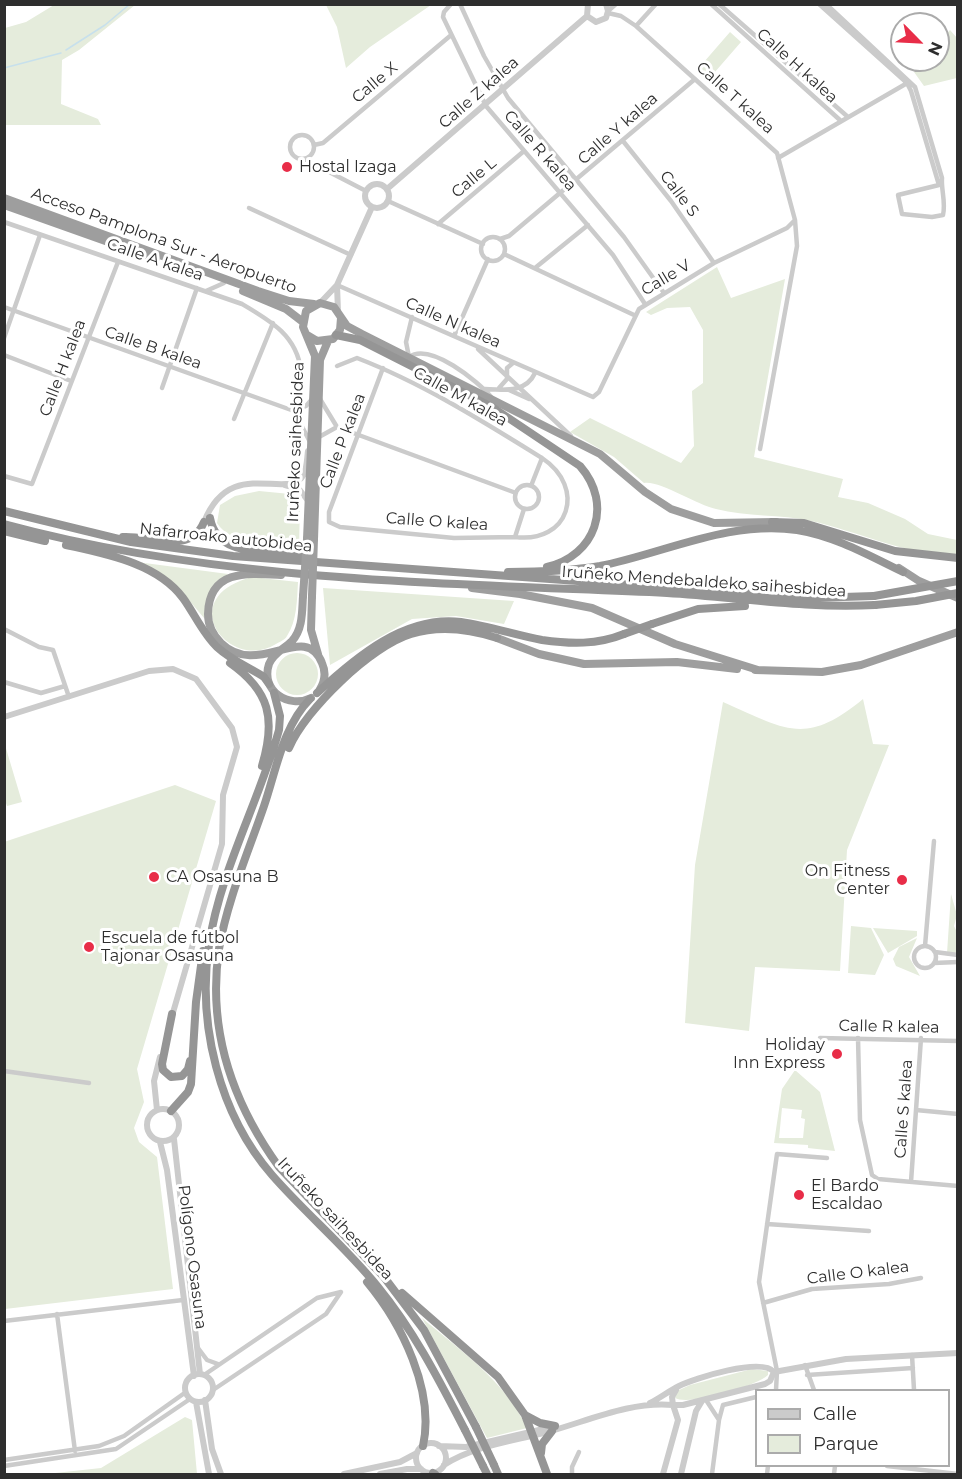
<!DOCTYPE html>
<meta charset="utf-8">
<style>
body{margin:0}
#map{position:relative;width:962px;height:1479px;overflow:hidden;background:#fff;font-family:Montserrat,sans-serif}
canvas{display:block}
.frame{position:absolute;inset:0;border:6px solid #2e2e2e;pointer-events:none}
.legend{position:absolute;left:755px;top:1389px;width:195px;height:78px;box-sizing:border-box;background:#fff;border:2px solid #ababab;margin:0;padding:8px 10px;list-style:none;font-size:18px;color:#2e2e2e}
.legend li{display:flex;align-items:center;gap:12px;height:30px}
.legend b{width:30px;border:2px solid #ababab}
.north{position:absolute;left:890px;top:12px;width:60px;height:60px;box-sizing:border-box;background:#fff;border:2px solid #ababab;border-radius:50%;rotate:114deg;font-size:16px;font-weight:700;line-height:24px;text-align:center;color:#2e2e2e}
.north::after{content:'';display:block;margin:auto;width:21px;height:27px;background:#e82d48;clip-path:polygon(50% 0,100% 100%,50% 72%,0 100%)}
</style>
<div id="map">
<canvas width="962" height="1479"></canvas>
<div class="frame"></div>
<ul class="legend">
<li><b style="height:8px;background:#cbcbcb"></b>Calle</li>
<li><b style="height:16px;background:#e5ecdc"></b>Parque</li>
</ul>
<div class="north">N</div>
</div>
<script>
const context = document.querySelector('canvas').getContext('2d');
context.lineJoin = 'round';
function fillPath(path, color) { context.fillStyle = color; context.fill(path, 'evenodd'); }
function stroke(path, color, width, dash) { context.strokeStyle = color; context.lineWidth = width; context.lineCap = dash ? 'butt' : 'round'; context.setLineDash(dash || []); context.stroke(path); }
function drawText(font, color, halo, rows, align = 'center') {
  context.font = font + ' Montserrat,sans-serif'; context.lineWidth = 6; context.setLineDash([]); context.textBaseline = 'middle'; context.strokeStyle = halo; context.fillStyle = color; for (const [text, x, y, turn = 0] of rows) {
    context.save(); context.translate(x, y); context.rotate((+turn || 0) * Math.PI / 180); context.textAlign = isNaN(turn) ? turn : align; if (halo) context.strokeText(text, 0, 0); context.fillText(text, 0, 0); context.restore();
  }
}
fillPath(new Path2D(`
 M54,5H135L79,50L62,60L61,104L98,119L101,125H5V28L26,22Z
 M326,5H431L370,47L346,68L337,27Z
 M950,30L957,38V78L924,86L914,72L924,60H938V44Z
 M730,32L741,42L708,80L697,70Z
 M717,267L731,298L785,279L754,457L843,479L838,497L868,503L905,519L928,534L957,540V554C905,556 861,532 811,521C780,514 747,517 716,509C697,505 659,480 644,483L614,457L570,432L590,418L681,463L694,446L692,391L703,383V330L690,307L667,308L651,315L646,312Z
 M259,491L290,494L300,503L299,549C274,545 231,546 217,523L220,505L235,496Z
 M137,562L228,574C213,585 206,599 204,618L188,599Z
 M252,577L298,582C297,600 297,621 287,636C285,640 279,642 276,644C229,673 172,598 252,577Z
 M323,588L514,601L504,624L456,616L412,619L330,665Z
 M276 674a21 21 0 1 1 42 0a21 21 0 1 1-42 0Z
 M863,699L873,744L889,745L847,850L840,971L755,967L749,1031L685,1023L695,865L723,702C785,729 805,747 863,699Z
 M5,745L22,802L7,806L4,797Z
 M175,785L216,801L137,1069L144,1102L134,1128L139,1142L157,1157L173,1289L5,1309L4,842Z
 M951,894L957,915L954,926L957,932V953H947Z
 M851,926L871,928L884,955L875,975L848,973Z
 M873,928L917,931V936L888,953Z
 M917,938L909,957L920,976L896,966L893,959L899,947Z
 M795,1070L820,1092L835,1151L808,1148V1145L774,1143L782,1089ZM782,1108L802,1110L801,1118L805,1119L803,1138H779Z
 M422,1318C461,1351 505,1381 527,1428L487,1438Z
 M752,1369L768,1371V1375C755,1387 689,1406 675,1398L677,1391L690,1385Z
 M185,1417L192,1420L197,1474H46L101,1468Z`), '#e5ecdc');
stroke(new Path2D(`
 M66,50L105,25L130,4
 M4,68L61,53`), '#c7e0ec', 1.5);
stroke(new Path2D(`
 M451,4L444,12L443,17L486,106L613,255L645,304
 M460,4L484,56L508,98L624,237L664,293
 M711,4L841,121
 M719,4L848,117
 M819,4L907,83L911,91L939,185L898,195L902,214L932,217L943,215C946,202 941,190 942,178L915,87L826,4
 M608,11L616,4
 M608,13L621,16L636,26L777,153L795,220L797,246L760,449
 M636,26L656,4
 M290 147a12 12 0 1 1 24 0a12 12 0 1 1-24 0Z
 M623,141L671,201L714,263
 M314,145L323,143L450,36
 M778,158L909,82
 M304,159L366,191
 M388,201L483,244
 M249,208L351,255
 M4,222L242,304C271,321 297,336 301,371
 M438,224L524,151
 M481 249a12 12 0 1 1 24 0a12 12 0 1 1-24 0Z
 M500,239L509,236L695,79
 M504,254L634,315
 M535,268L588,225
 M337,285L593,397L599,392L639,309L714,263L787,228L795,220
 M206,291L224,283
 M4,307L294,411
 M412,317L406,342L409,357C430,342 478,381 492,398
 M454,336L488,259
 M4,338L40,235
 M478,349L571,436
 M4,355L71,381
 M337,366L357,358C422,383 484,422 542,458L531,486
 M383,368L329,512V522L340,527L454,538L515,537L524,509
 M162,388L197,288
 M499,388L507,379V368L513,363
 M485,389C504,390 526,393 535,373
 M509,390L529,399
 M234,419L273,323
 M337,427L516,493
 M319,437L337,427L320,399
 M310,442L294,411L306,406L313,398
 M4,476L32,484L118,262
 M515 497a12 12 0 1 1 24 0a12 12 0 1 1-24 0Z
 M515,537C569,544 587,488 542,458
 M4,629L39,647L53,650L69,697
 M4,682L41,693L65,686
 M914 957a11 11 0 1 1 22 0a11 11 0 1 1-22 0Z
 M925,946L934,841
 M935,952L958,955
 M934,963L958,962
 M820,1038L958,1041
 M858,1038L860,1120L872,1175L878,1179L958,1186
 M4,1071L89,1083
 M916,1110L958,1114
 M911,1182L921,1038
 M767,1224L869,1231
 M763,1303L812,1289L889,1284L921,1278
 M57,1314L75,1451
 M4,1321L183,1300
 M198,1348L207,1360L218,1364
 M912,1355L914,1390
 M805,1365L814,1390
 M204,1375L317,1298L341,1292L326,1314L213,1390
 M807,1375L913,1368
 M776,1390L777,1371L759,1282L777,1154L827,1158
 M706,1400L719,1420L712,1474
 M719,1420L723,1405L756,1397
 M4,1460L99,1446L124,1436L186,1392
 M4,1466L116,1449L190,1399
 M887,1466L958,1474
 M572,1474V1467L579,1452
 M767,1474L768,1466
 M834,1474L835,1466`), '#cbcbcb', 4.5);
stroke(new Path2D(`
 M588,4L587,16L596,22L606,18L608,11L606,4
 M365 196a12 12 0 1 1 24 0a12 12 0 1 1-24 0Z
 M387,189L587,16
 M320,303L337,285
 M338,312L337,285L372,207
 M285,485L299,489L309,502
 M204,522C231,454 289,503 304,474C307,468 307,458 308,451
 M4,717L149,671L173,669L196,679L232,728L237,747L223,795L222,844L172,1016
 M147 1125a16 16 0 1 1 32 0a16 16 0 1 1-32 0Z
 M157,1110L154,1081L160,1057
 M174,1139L200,1374
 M160,1142L167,1170L194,1376
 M774,1372L846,1359L958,1353
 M185 1388a14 14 0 1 1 28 0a14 14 0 1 1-28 0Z
 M676,1390L672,1397L673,1405H683L765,1384L770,1381L774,1372
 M205,1400L212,1449L221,1474
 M196,1402L209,1474
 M650,1403C660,1398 669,1391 679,1386C695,1378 762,1357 774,1372
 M416 1458a15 15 0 1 1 30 0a15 15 0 1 1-30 0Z
 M439,1446L466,1447L552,1427
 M444,1465C475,1445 516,1441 551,1431C590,1420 632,1401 673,1405L678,1420L663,1474
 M344,1474L400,1462L417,1453
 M380,1474L407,1469H421
 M681,1474L696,1411L702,1401`), '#cbcbcb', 6);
stroke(new Path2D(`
 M4,198L258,291L289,301L314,304
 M4,205L156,259
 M243,291L286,309L303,322
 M307,335L317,341L333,339L340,330L341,318
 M307,539L315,356L303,327L306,311L320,303L334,307L347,326L362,334L600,454L645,492L671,509L714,523L776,522
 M314,539L320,360L328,341
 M899,568L919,581L958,598
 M281,575C248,573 209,569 208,614C208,625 213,635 221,643C258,679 305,620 322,663C326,672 325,681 320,689
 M472,588L520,594L592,608L675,644L758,670
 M303,596C302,611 303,629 292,641C284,649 273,653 269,664C260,691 289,709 311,698
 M312,596L311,630L318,654
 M497,638L539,654L584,664L677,662L737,669
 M755,670L822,672L861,665L958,632`), '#9e9e9e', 8);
stroke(new Path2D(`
 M336,335L360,340L492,407L580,466C614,505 595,556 547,567
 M4,511L131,542L233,556L812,598L874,596
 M210,518C218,562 274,547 305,557
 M772,522L804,523L895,551L958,558
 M4,524C217,582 448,583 667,593C737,597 805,609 875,605
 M4,531L45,541
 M123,537C149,535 190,556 204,522
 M66,545C106,554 157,563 183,598C194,613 203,634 217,647C231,660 248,667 264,677L269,684
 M508,572C538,572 570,571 600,566C665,553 729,520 797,530C835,536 870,556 903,572
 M652,624L698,609L745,606
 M230,663C270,691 276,719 262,766
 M274,693L280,716L279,730C259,802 220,871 209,945C197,1024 219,1114 272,1175C306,1214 346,1247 378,1287C414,1331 439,1380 465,1430
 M317,693C356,657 405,615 461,622C489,626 515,635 542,640C570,644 597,645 624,634
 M310,699C283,726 276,771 264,806C248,853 227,901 219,949C207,1030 232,1102 279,1167L384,1277L424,1330L476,1427
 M289,748C305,710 371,646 411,634C440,625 469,629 497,638
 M172,1014L162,1064L163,1070L171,1077L182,1076L188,1069L190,1061
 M171,1111L188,1092L191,1084L196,1002L203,951
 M367,1282C402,1324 435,1391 423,1446
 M402,1293L498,1377L525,1415L540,1423L555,1426
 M525,1415L547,1474
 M541,1453L542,1444L552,1431
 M494,1465L498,1474
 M483,1466L487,1474
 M433,1473L435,1474`), '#959595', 8);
stroke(new Path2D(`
 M303,596L307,539
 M312,596L314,539`), '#9e9e9e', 8);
stroke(new Path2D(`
 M874,596L958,581
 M875,605L916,601L958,593
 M624,634L652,624
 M476,1427L494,1465
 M465,1430L483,1466`), '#959595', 8);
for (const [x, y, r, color] of [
 [287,167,6,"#e82d48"],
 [154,877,6,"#e82d48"],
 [902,880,6,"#e82d48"],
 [89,947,6,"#e82d48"],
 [837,1054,6,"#e82d48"],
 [799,1195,6,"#e82d48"]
]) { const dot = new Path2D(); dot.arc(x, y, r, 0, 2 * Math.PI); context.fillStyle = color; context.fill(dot); stroke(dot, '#fff', 2); }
drawText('16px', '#2e2e2e', '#fff', [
 ["Calle H kalea",797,66,42],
 ["Calle X",375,83,-40],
 ["Calle Z kalea",479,93,-41],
 ["Calle T kalea",735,98,42],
 ["Calle Y kalea",618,129,-41],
 ["Calle R kalea",540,151,49],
 ["Calle L",474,178,-40],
 ["Calle S",679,194,53],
 ["Acceso Pamplona Sur - Aeropuerto",164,241,20],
 ["Calle A kalea",155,260,19],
 ["Calle V",666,278,-31],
 ["Calle N kalea",453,323,24],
 ["Calle B kalea",153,348,19],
 ["Calle H kalea",63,368,-69],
 ["Calle M kalea",460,397,29],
 ["Calle P kalea",343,441,-69],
 ["Iruñeko saihesbidea",296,442,-88],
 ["Calle O kalea",437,522,4],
 ["Nafarroako autobidea",226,538,6],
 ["Iruñeko Mendebaldeko saihesbidea",704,582,4],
 ["Calle R kalea",889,1027,1],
 ["Calle S kalea",904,1109,-86],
 ["Iruñeko saihesbidea",335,1219,47],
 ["Polígono Osasuna",192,1257,83],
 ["Calle O kalea",858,1273,-7]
]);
drawText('16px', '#2e2e2e', '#fff', [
 ["Hostal Izaga",299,167],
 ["On Fitness",890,871,"right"],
 ["Center",890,889,"right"],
 ["CA Osasuna B",166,877],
 ["Escuela de fútbol",101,938],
 ["Tajonar Osasuna",101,956],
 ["Holiday",825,1045,"right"],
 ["Inn Express",825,1063,"right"],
 ["El Bardo",811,1186],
 ["Escaldao",811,1204]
], 'left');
</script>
